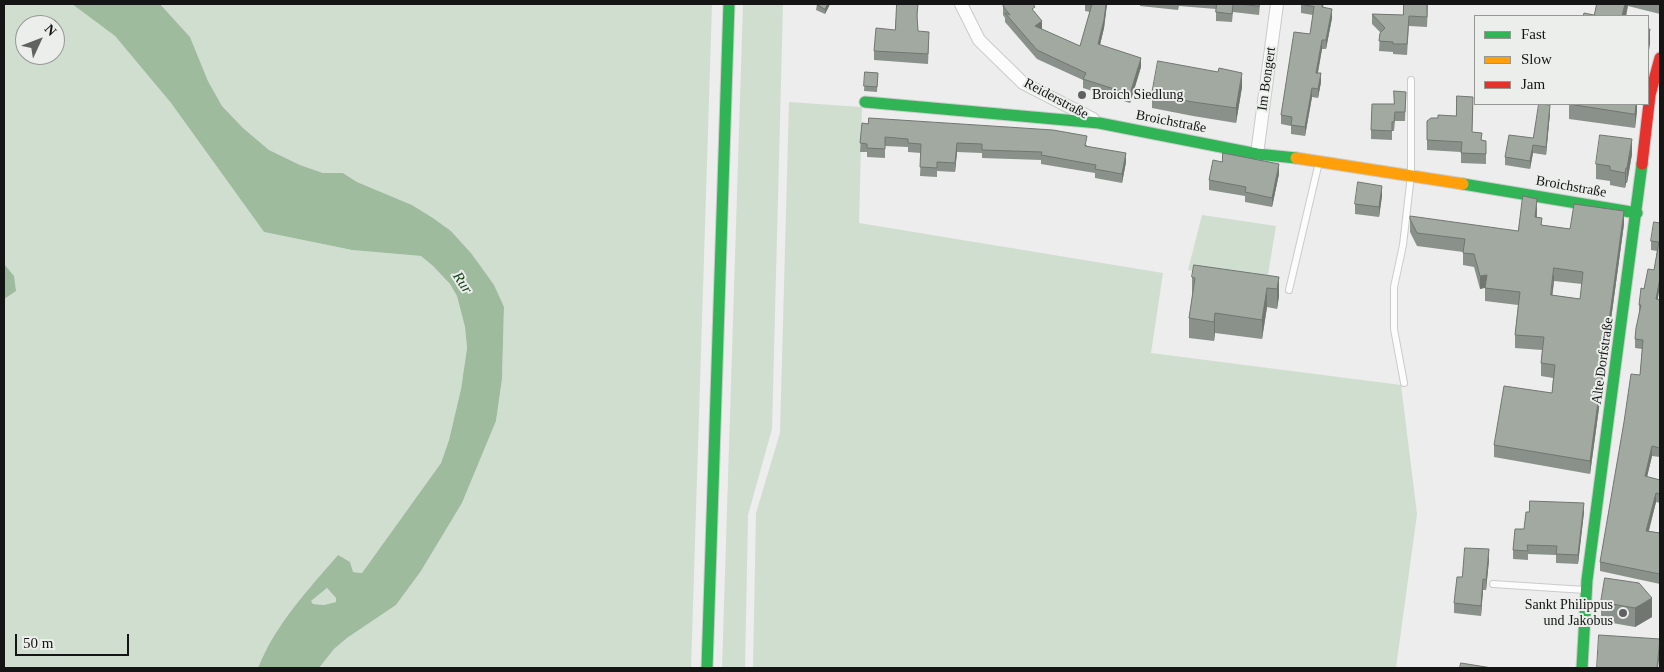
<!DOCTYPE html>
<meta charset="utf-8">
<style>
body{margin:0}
#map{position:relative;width:1664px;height:672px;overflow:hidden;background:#ecedec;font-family:Georgia,serif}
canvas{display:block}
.frame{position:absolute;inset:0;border:5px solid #141514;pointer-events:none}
.legend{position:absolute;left:1474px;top:15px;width:175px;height:90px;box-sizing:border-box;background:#ebeeeb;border:1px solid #959795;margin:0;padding:6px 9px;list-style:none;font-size:15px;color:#141514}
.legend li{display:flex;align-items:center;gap:10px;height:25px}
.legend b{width:25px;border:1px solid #959795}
.north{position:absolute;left:15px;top:15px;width:50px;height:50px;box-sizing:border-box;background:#ebeeeb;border:1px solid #959795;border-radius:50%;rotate:47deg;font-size:14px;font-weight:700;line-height:20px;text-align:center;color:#141514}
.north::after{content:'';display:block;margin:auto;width:18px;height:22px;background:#606160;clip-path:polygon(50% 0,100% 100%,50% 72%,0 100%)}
.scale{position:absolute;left:15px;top:634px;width:114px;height:22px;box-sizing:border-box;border:2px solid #141514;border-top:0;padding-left:6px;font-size:15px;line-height:18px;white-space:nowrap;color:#141514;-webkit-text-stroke:4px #ebeeeb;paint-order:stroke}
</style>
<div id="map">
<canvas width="1664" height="672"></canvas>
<div class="frame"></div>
<ul class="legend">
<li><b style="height:6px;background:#30b455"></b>Fast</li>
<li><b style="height:6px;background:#ff9f0a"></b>Slow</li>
<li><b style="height:6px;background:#e5322d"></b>Jam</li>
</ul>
<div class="north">N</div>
<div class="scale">50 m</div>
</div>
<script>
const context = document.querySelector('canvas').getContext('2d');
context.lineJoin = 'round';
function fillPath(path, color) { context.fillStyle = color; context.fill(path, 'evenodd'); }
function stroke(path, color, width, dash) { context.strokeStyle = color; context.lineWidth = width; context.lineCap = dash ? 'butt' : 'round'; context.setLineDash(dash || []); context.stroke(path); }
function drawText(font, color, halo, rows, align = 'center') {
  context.font = font + ' Georgia,serif'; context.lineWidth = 4; context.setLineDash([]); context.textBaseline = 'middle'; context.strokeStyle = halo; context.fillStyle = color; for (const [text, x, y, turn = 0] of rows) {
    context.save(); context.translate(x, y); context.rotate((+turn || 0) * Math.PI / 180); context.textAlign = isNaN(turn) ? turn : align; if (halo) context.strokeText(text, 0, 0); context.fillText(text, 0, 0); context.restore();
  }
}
fillPath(new Path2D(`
 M4,4H72L115,36L171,103L264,232L352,250L421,256L433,266L450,284L457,296L465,327L467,348L461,389L449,440L441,463L362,573L353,572L338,555C308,590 275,624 258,668H4ZM25,25H55V55H25Z
 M160,4H712L691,668H319L334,649L347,638L396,605L421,571L462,503L496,421L502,379L504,307L471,253L451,231L433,218L412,205L357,182L343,173H323L300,165L269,150L243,128L222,106L208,81L190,37Z
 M743,4H783L772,429L748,515L745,668H722Z
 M789,102L862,107L859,223L1163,273L1151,353L1401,385L1417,514L1396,668H753L756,513L780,433Z
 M1202,215L1276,226L1267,281L1188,270Z
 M327,588L336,598V602L324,605L313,604L311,601Z`), '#cfdecf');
fillPath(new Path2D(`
 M72,4H160L190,37L208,81L222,106L243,128L269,150L300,165L323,173H343L357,182L412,205L433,218L451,231L471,253L494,285L504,307L502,379L496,421L462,503L421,571L396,605L347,638L334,649L319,668H258C276,623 308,590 338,555L350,562L353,572L362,573L441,463L449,440L461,389L467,348L465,327L457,296L450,284L433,266L421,256L352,250L264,232L171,103L115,36ZM327,588L336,598V602L324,605L313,604L311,601Z
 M4,264L14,276L16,291L4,299Z`), '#9ebb9e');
const lane = new Path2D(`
 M1289,290L1319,162
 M1404,383L1394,329V287L1403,245L1411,175V80
 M1493,584L1585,590`);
const street = new Path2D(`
 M961,4L979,40L1023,83L1093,119
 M1257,154L1277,4`);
const fast = new Path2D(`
 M865,102L1099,123L1257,154L1296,158
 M1463,184L1637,213
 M707,668L729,4
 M1582,668L1587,580L1642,164`);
const slow = new Path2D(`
 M1296,158L1463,184`);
const jam = new Path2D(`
 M1642,164L1650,95L1660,58`);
stroke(lane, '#cacbca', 8);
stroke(street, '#cacbca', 14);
stroke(fast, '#cacbca', 13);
stroke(slow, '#cacbca', 13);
stroke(jam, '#cacbca', 13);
stroke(lane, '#fcfcfc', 6);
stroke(street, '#fcfcfc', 12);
stroke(fast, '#30b455', 11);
stroke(slow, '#ff9f0a', 11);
stroke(jam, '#e5322d', 11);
fillPath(new Path2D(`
 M817,4H830L825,14L816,10Z
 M897,4H918L917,20L918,31L929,41L928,64L874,60V51L895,30Z
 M1085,4H1107L1104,28L1100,45L1141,67L1130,103L1083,88V80L1037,59L1005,22V18L1003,15V6L1035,12L1042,30L1080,46L1090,12L1085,11Z
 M1140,4H1260L1259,15L1233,12L1232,22L1216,21V9L1179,6L1178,10L1140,6Z
 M1301,4H1324L1323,7L1332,18L1326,49H1322L1318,73L1321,82L1318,98L1312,97L1305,136L1291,134V126L1281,124V115L1310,34L1313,15L1301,13Z
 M1428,4L1427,27L1409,26L1407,55L1393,54V52L1379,51L1380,33V32L1372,24V14L1403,15Z
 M1597,4H1660V14L1628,6L1626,16H1583L1594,15Z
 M865,72L878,73L877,92L864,91Z
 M1242,87L1236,123L1193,116L1152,108V94Z
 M1406,92L1405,121H1395L1394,131H1392V140L1371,139V130Z
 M1569,104H1637L1635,128L1569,119Z
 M1473,107L1472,132L1482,140L1486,141V164L1461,163V152L1427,150V121L1438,118L1456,116Z
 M1550,113L1546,155L1533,153L1530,169L1505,165V157L1533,138Z
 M862,123L1087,145V146L1126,162L1122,183L1095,178V173L1041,164V160L982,158V153L957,152L955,172L937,171V177L920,176L921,153L908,152V147L885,146V158L867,157V152H860Z
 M1632,154L1627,183H1626L1625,188L1610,185V181L1596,179V164Z
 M1279,174L1272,207L1245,202V196L1209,190V180Z
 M1382,196L1379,217L1355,214V204Z
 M1537,211V217L1542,225L1570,229L1624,224L1590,474L1494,457V445L1552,393L1553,378L1541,376V363L1542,350L1515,348V335L1518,305L1485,301V288L1480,289L1474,267L1463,265V252L1417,246L1410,232V219L1518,231ZM1554,281L1582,284L1580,299L1552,295Z
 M1660,223L1658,299L1660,300V457L1652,456L1647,477L1660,480V503L1656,502L1649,531L1660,533V584L1600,571V562L1640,375L1642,349L1635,348V339L1639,313V305L1644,289L1654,270L1657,251L1651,250V241Z
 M1192,277H1279V296L1277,309L1267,307L1262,339L1215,333L1214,341L1189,338V318L1192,297Z
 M1584,512L1578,564L1556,563V555L1528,554V560L1513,559V550L1524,529Z
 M1489,560L1486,590H1483L1481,616L1454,613V603L1462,577Z
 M1605,578L1652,617L1635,627L1601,621V602Z`), '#8a918a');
fillPath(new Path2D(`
 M828,4H830L825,14V9Z
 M1106,4H1107L1104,28L1098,53V44Z
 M1625,4H1628L1626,16H1622Z
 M1332,9V18L1326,49V40Z
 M1042,21V30L1035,26Z
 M1650,29V44L1648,56V41Z
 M1322,40V49L1316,81V73Z
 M1141,58V67L1130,103V94Z
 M1242,73V87L1236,123V108Z
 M1321,73V82L1318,98V89Z
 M1312,88V97L1305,136V127Z
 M1636,104H1637V112L1635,128V114Z
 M1550,105V113L1546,155V147Z
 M1632,139V154L1627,183V168Z
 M957,143V152L955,172V163Z
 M1533,145V153L1530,169V161Z
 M1126,153V162L1122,183V174Z
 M1279,164V174L1272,207V198Z
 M1626,168V183L1625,188V173Z
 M1382,186V196L1379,217V207Z
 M1537,199V211L1535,229V217Z
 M1624,211V224L1590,474V461Z
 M1554,268V281L1551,308V295Z
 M1487,275V287L1480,289V276Z
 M1279,277V296L1277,309V289Z
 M1660,278V287L1656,308V299Z
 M1267,288V307L1262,339V320Z
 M1215,313V333L1214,341V322Z
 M1652,446V456L1645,485V476Z
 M1656,493V502L1646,540V531Z
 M1584,503V512L1578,564V555Z
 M1489,549V560L1486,590V580Z
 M1483,579V590L1481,616V606Z
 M1652,598V617L1635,627V608Z
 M1660,641V650L1658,668H1657Z`), '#717671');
const building = new Path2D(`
 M816,4H828L825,9Z
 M897,4H918L917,15L918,31L929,32L928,54L874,51L876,28L895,30Z
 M1006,4H1033L1035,7L1032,9L1042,21L1035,26L1080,46L1092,4H1106L1104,20L1098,44L1141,58L1130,94L1083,79L1086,73L1037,50L1005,13L1010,15L1003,6Z
 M1217,4H1233L1232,14L1216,12Z
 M1241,4H1259V6Z
 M1301,4H1322V7L1332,9L1326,40H1322L1316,73H1321L1318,89L1312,88L1305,127L1291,125L1292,117L1281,115L1294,32L1310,34L1314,7Z
 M1404,4H1427V17L1409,16L1407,44H1393V42L1379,41L1380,33L1385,28L1372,14L1403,15Z
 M1597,4H1625L1622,16H1583L1584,13L1594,15Z
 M1648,29H1650L1648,41Z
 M1158,61L1218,72L1219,68L1242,73L1236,108L1193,102L1152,94Z
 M865,72L878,73L877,87L864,86Z
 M1394,91L1406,92L1405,112H1395L1394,122H1392V131L1371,130L1372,104H1394Z
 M1457,96L1473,97L1472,132L1482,133L1481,140L1486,141V154L1461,153L1462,142L1427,140V121L1431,118H1438V115L1456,116Z
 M1539,104L1550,105L1546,147L1533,145L1530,161L1505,157L1509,135L1533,138Z
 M1569,104H1636L1635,114Z
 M869,118L1053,130L1087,136L1085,146L1126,153L1122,174L1095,169L1096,165L1041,155L1042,152L982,150V144L957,143L955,163L937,162V168L920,167L921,144L908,143V139L885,137V149L867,148V144L860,143L862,123L868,124Z
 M1600,135L1632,139L1627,168H1626L1625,173L1610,170V166L1596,164Z
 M1223,153L1279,164L1272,198L1245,192L1246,187L1209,180L1213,160L1222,162Z
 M1358,182L1382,186L1379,207L1355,204Z
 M1523,196L1537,199L1535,217L1542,218L1541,225L1570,229L1574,204L1624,211L1590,461L1494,445L1504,386L1552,393L1555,365L1541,363L1544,337L1515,335L1520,292L1485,288L1487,275L1480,276L1474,254L1463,253L1465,239L1417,233L1410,219V216L1518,231ZM1554,268L1583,272L1580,299L1551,295Z
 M1654,222L1660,223V278L1656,299L1660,300V448L1652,446L1645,476L1660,480V494L1656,493L1646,531L1660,533V574L1600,562L1624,422L1631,374L1640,375L1643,340L1635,339L1636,328L1641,305H1639L1641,288L1644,289L1648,269L1654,270L1659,242L1651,241Z
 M1194,265L1279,277L1277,289L1267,288L1262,320L1215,313L1214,322L1189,318L1195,278L1192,277Z
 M1530,501L1584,503L1578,555L1556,554L1557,546L1527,545L1528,551L1513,550L1515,529H1524L1526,512H1529Z
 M1465,548L1489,549L1486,580L1483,579L1481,606L1454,603L1457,577H1462Z
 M1605,578L1639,583L1652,598L1635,608L1601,602Z
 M1599,635L1660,639L1657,668H1597Z
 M1461,663L1492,668H1460Z`);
fillPath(building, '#a1a9a1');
stroke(building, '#717671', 1);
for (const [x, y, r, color] of [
 [1082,95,5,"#606160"],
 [1623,613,5,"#606160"]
]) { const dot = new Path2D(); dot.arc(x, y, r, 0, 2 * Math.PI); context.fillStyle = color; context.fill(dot); stroke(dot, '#ebeeeb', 2); }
drawText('14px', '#141514', '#ebeeeb', [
 ["Im Bongert",1267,79,-82],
 ["Reiderstraße",1056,99,28],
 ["Broichstraße",1171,122,11],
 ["Broichstraße",1571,187,10],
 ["Alte Dorfstraße",1603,361,-82]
]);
drawText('14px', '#141514', '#ebeeeb', [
 ["Broich Siedlung",1092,95],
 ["Sankt Philippus",1613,605,"right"],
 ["und Jakobus",1613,621,"right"]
], 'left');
drawText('italic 15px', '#0e3c13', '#ebeeeb', [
 ["Rur",462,283,57]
]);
</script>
